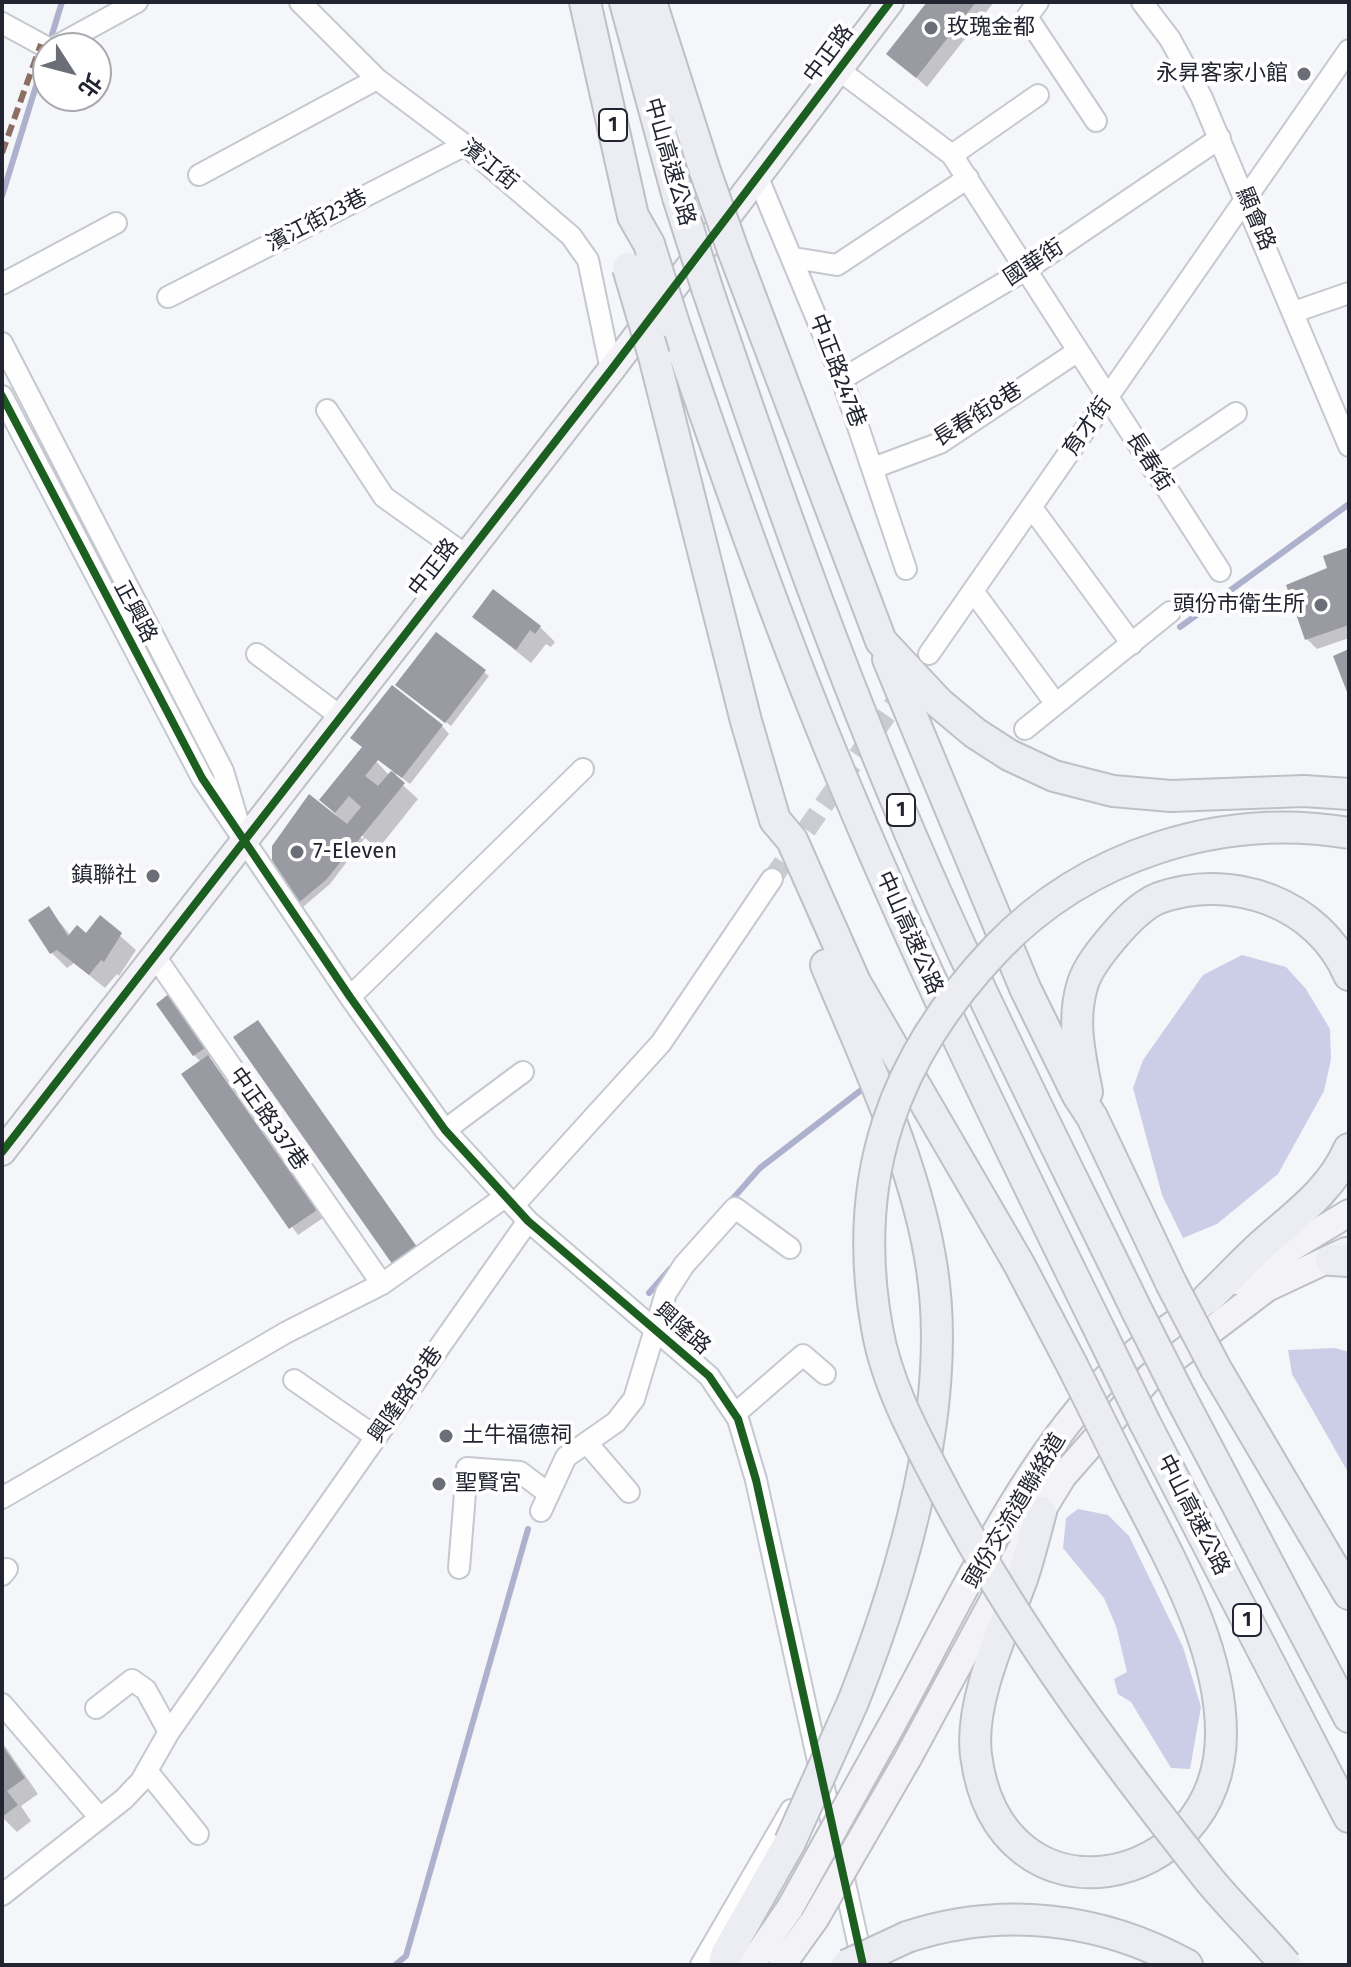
<!DOCTYPE html>
<meta charset="utf-8">
<style>
body{margin:0}
#map{position:relative;width:1351px;height:1967px;overflow:hidden;background:#f5f6fa;font-family:"Fira Sans","Noto Sans TC",sans-serif}
canvas{display:block}
.frame{position:absolute;inset:0;border:4px solid #222431;pointer-events:none}
.north{position:absolute;left:32px;top:32px;width:80px;height:80px;box-sizing:border-box;background:#fff;border:2px solid #a7a7ad;border-radius:50%;rotate:126deg;font-size:22px;font-weight:700;line-height:32px;text-align:center;color:#222431}
.north::after{content:'';display:block;margin:auto;width:28px;height:36px;background:#6c6e77;clip-path:polygon(50% 0,100% 100%,50% 72%,0 100%)}
</style>
<div id="map">
<canvas width="1351" height="1967"></canvas>
<div class="frame"></div>
<div class="north">北</div>
</div>
<script>
const context = document.querySelector('canvas').getContext('2d');
context.lineJoin = 'round';
function fillPath(path, color) { context.fillStyle = color; context.fill(path, 'evenodd'); }
function stroke(path, color, width, dash) { context.strokeStyle = color; context.lineWidth = width; context.lineCap = dash ? 'butt' : 'round'; context.setLineDash(dash || []); context.stroke(path); }
function drawText(font, color, halo, rows, align = 'center') {
  context.font = font + ' "Fira Sans","Noto Sans TC",sans-serif'; context.lineWidth = 8; context.setLineDash([]); context.textBaseline = 'middle'; context.strokeStyle = halo; context.fillStyle = color; for (const [text, x, y, turn = 0] of rows) {
    context.save(); context.translate(x, y); context.rotate((+turn || 0) * Math.PI / 180); context.textAlign = isNaN(turn) ? turn : align; if (halo) context.strokeText(text, 0, 0); context.fillText(text, 0, 0); context.restore();
  }
}
fillPath(new Path2D(`
 M1242,955L1286,967L1306,989L1330,1029L1331,1059L1324,1091L1278,1174L1217,1224L1183,1238L1162,1195L1133,1088L1143,1060L1203,975Z
 M1335,1348L1349,1352V1474L1292,1374L1288,1350Z
 M1078,1509L1108,1515L1129,1536L1183,1647L1201,1707L1190,1769L1171,1768L1131,1702L1118,1694L1114,1679L1127,1672L1116,1626L1104,1598L1063,1548L1066,1518Z`), '#cbcee6');
fillPath(new Path2D(`
 M930,2H994L927,87L889,54Z
 M1349,549V638L1317,649L1307,639L1329,569Z
 M474,617L540,627L555,642L551,647L546,644L531,663Z
 M436,634L489,676L451,726L402,689Z
 M442,726L449,734L410,784L397,774L394,777L418,799L378,849L365,838L330,884L303,907L274,859L337,816L322,800L364,748ZM374,756L393,771L389,775L373,758ZM352,825L364,837L362,839L349,829Z
 M48,908L71,936H87L100,918L136,950L119,976L117,974L105,988L74,963L67,968L52,953Z
 M177,1003L213,1054L208,1058L323,1218L298,1235L183,1074L201,1062L194,1055Z
 M258,1022L425,1258L404,1274Z
 M2,1479L18,1499L2,1512Z
 M2,1742L38,1794L21,1806L31,1821L17,1832L2,1817Z`), '#0003');
stroke(new Path2D(`
 M2,196L62,2
 M1180,627L1349,504
 M728,1204L760,1168L860,1091
 M649,1293L670,1269
 M395,1965L406,1956L528,1529`), '#adb1cd', 6);
fillPath(new Path2D(`
 M927,2H976L916,78L886,54Z
 M1349,547V625L1305,640L1286,585L1327,568L1323,556Z
 M493,589L541,626L535,634L530,630L516,650L472,617Z
 M436,632L486,670L445,723L395,685Z
 M1349,649V697L1333,656Z
 M392,685L443,725L402,778L378,760L365,776L378,786L391,771L405,783L326,880L297,904L272,860V846L309,794L347,824L361,807L349,796L335,813L319,800L362,747L350,738Z
 M49,906L68,936L77,925L86,933L100,915L122,933L104,962L101,960L89,975L57,950L50,954L28,920Z
 M170,993L208,1046L193,1056L156,1004Z
 M258,1020L419,1250L395,1268L233,1037Z
 M208,1055L317,1210L289,1229L181,1074Z
 M2,1745L25,1778L7,1791L18,1805L2,1817Z`), '#999aa2');
stroke(new Path2D(`
 M772,879L906,687`), '#cbccd2', 20, [20, 10]);
const minor = new Path2D(`
 M300,2L377,79L465,145L571,236L588,260L611,370
 M1038,2L1027,17L1096,121
 M1142,2L1170,39L1201,96L1349,446
 M2,23L48,48
 M53,48L137,2
 M839,70L952,155L1220,571
 M952,155L1038,95
 M199,175L377,79
 M758,178L842,379L906,569
 M794,258L837,265L968,178
 M2,284L116,223
 M168,297L465,145
 M1294,312L1349,293
 M2,343L223,771L237,818
 M842,379L1027,269L1220,138
 M2,396L202,778L350,997L445,1130L528,1221L709,1376L738,1419L756,1480L863,1965
 M327,410L384,497L467,556
 M873,468L940,443L1078,351
 M1153,469L1236,413
 M1032,508L1132,644
 M973,591L1056,704
 M257,654L340,716
 M929,654L1349,50
 M1025,729L1170,612
 M154,955L382,1284
 M350,997L583,769
 M445,1130L523,1072
 M514,1205L661,1043L772,879
 M294,1380L376,1437
 M735,1414L803,1355L825,1374
 M587,1443L629,1492
 M2,1498L287,1332L382,1284L505,1197
 M541,1511L566,1457L616,1422L634,1399L666,1293L684,1265L735,1208L790,1248
 M459,1568L467,1468L520,1472L549,1494
 M2,1575L7,1569
 M2,1704L100,1818
 M96,1708L132,1680L146,1690L169,1732
 M147,1771L198,1834
 M2,1895L124,1799L141,1781L169,1732L528,1221
 M701,1965L791,1810`);
const major = new Path2D(`
 M2,1152L611,370L890,2
 M1236,1281L1349,1213
 M884,1739C950,1623 1008,1485 1099,1386C1128,1354 1168,1329 1203,1303
 M908,1758L1041,1512L1063,1476L1151,1376L1267,1288L1346,1251
 M751,1965L790,1908
 M782,1965L815,1919`);
const highway = new Path2D(`
 M585,2L633,216L649,244
 M625,2L678,197
 M651,2L705,171
 M734,253L881,641L939,703L975,733L1009,755L1054,776L1113,791L1171,796L1304,791L1349,794
 M707,288C778,497 851,704 941,904C1003,1042 1072,1177 1138,1313
 M674,324C723,467 773,610 830,749C912,949 1007,1142 1102,1335
 M654,356L746,721L775,820L792,840L855,982L1019,1264L1072,1365
 M888,659L1025,988L1077,1094L1092,1117L1171,1283
 M826,965C866,1061 917,1167 932,1269C953,1406 903,1576 853,1702
 M1087,1092C1080,1055 1071,1020 1083,983C1088,967 1102,950 1113,937C1125,923 1141,905 1159,898C1231,872 1319,903 1349,975
 M1331,1260L1349,1261
 M1208,1298C1226,1281 1243,1262 1262,1245C1294,1216 1331,1191 1349,1149
 M1216,1369L1349,1594
 M1181,1398L1349,1717
 M1145,1423L1349,1817
 M1041,1512C1035,1533 1030,1555 1023,1576C1005,1627 969,1701 976,1755C999,1935 1221,1892 1221,1733C1221,1636 1157,1538 1116,1453
 M907,1937C1002,1906 1100,1917 1187,1965
 M724,1965L726,1955L790,1842`);
stroke(minor, '#c6c8d0', 24);
stroke(major, '#bec0c8', 30);
stroke(highway, '#bec0c8', 34);
stroke(minor, '#fefefe', 20);
stroke(major, '#f3f3f7', 26);
stroke(highway, '#ecedf2', 30);
const majorBridge = new Path2D(`
 M790,1908L884,1739
 M815,1919L908,1758`);
const highwayBridge = new Path2D(`
 M705,171L734,253
 M678,197L707,288
 M649,244L674,324
 M628,268L654,356
 M1171,1283L1216,1369
 M1138,1313L1181,1398
 M1102,1335L1145,1423
 M1072,1365L1116,1453
 M790,1842L853,1702
 M847,1965L907,1937
 M1286,1965C1261,1935 1232,1908 1207,1877C1111,1756 1019,1632 946,1495C919,1443 887,1387 877,1328C850,1178 893,1057 997,948C1087,854 1222,812 1349,833`);
stroke(majorBridge, '#bec0c8', 30, []);
stroke(highwayBridge, '#bec0c8', 34, []);
stroke(majorBridge, '#f3f3f7', 26);
stroke(highwayBridge, '#ecedf2', 30);
stroke(new Path2D(`
 M2,153L41,44`), '#8d6e63', 6, [12, 6]);
stroke(new Path2D(`
 M2,396L202,778L350,997L445,1130L528,1221L709,1376L738,1419L756,1480L863,1965
 M2,1152L611,370L890,2`), '#1b5e20', 8);
for (const [x, y, r, color] of [
 [931,28,8,"#6c6e77"],
 [1304,74,8,"#6c6e77"],
 [1321,605,8,"#6c6e77"],
 [297,852,8,"#6c6e77"],
 [153,876,8,"#6c6e77"],
 [446,1436,8,"#6c6e77"],
 [439,1484,8,"#6c6e77"]
]) { const dot = new Path2D(); dot.arc(x, y, r, 0, 2 * Math.PI); context.fillStyle = color; context.fill(dot); stroke(dot, '#fff', 3); }
for (const [x, y, w] of [
 [613,125,28],
 [901,810,28],
 [1247,1620,28]
]) { const box = new Path2D(); box.roundRect(x - w / 2, y - 16, w, 32, 6); context.fillStyle = '#fff'; context.fill(box); stroke(box, '#222431', 2); }
drawText('bold 20px', '#222431', null, [
 ["1",613,125],
 ["1",901,810],
 ["1",1247,1620]
]);
drawText('22px', '#222431', '#fff', [
 ["玫瑰金都",947,28],
 ["永昇客家小館",1288,74,"right"],
 ["頭份市衛生所",1305,605,"right"],
 ["7-Eleven",313,852],
 ["鎮聯社",137,876,"right"],
 ["土牛福德祠",462,1436],
 ["聖賢宮",455,1484]
], 'left');
drawText('22px', '#222431', '#fff', [
 ["中正路",829,54,-53],
 ["中山高速公路",669,162,74],
 ["濱江街",489,165,39],
 ["顯會路",1255,219,67],
 ["濱江街23巷",317,221,-27],
 ["國華街",1034,263,-33],
 ["中正路247巷",837,371,69],
 ["長春街8巷",978,415,-32],
 ["育才街",1088,427,-55],
 ["長春街",1149,462,57],
 ["中正路",434,568,-52],
 ["正興路",135,612,62],
 ["中山高速公路",909,933,66],
 ["中正路337巷",268,1119,55],
 ["興隆路",682,1329,41],
 ["興隆路58巷",406,1395,-55],
 ["頭份交流道聯絡道",1015,1511,-59],
 ["中山高速公路",1193,1515,63]
]);
</script>
